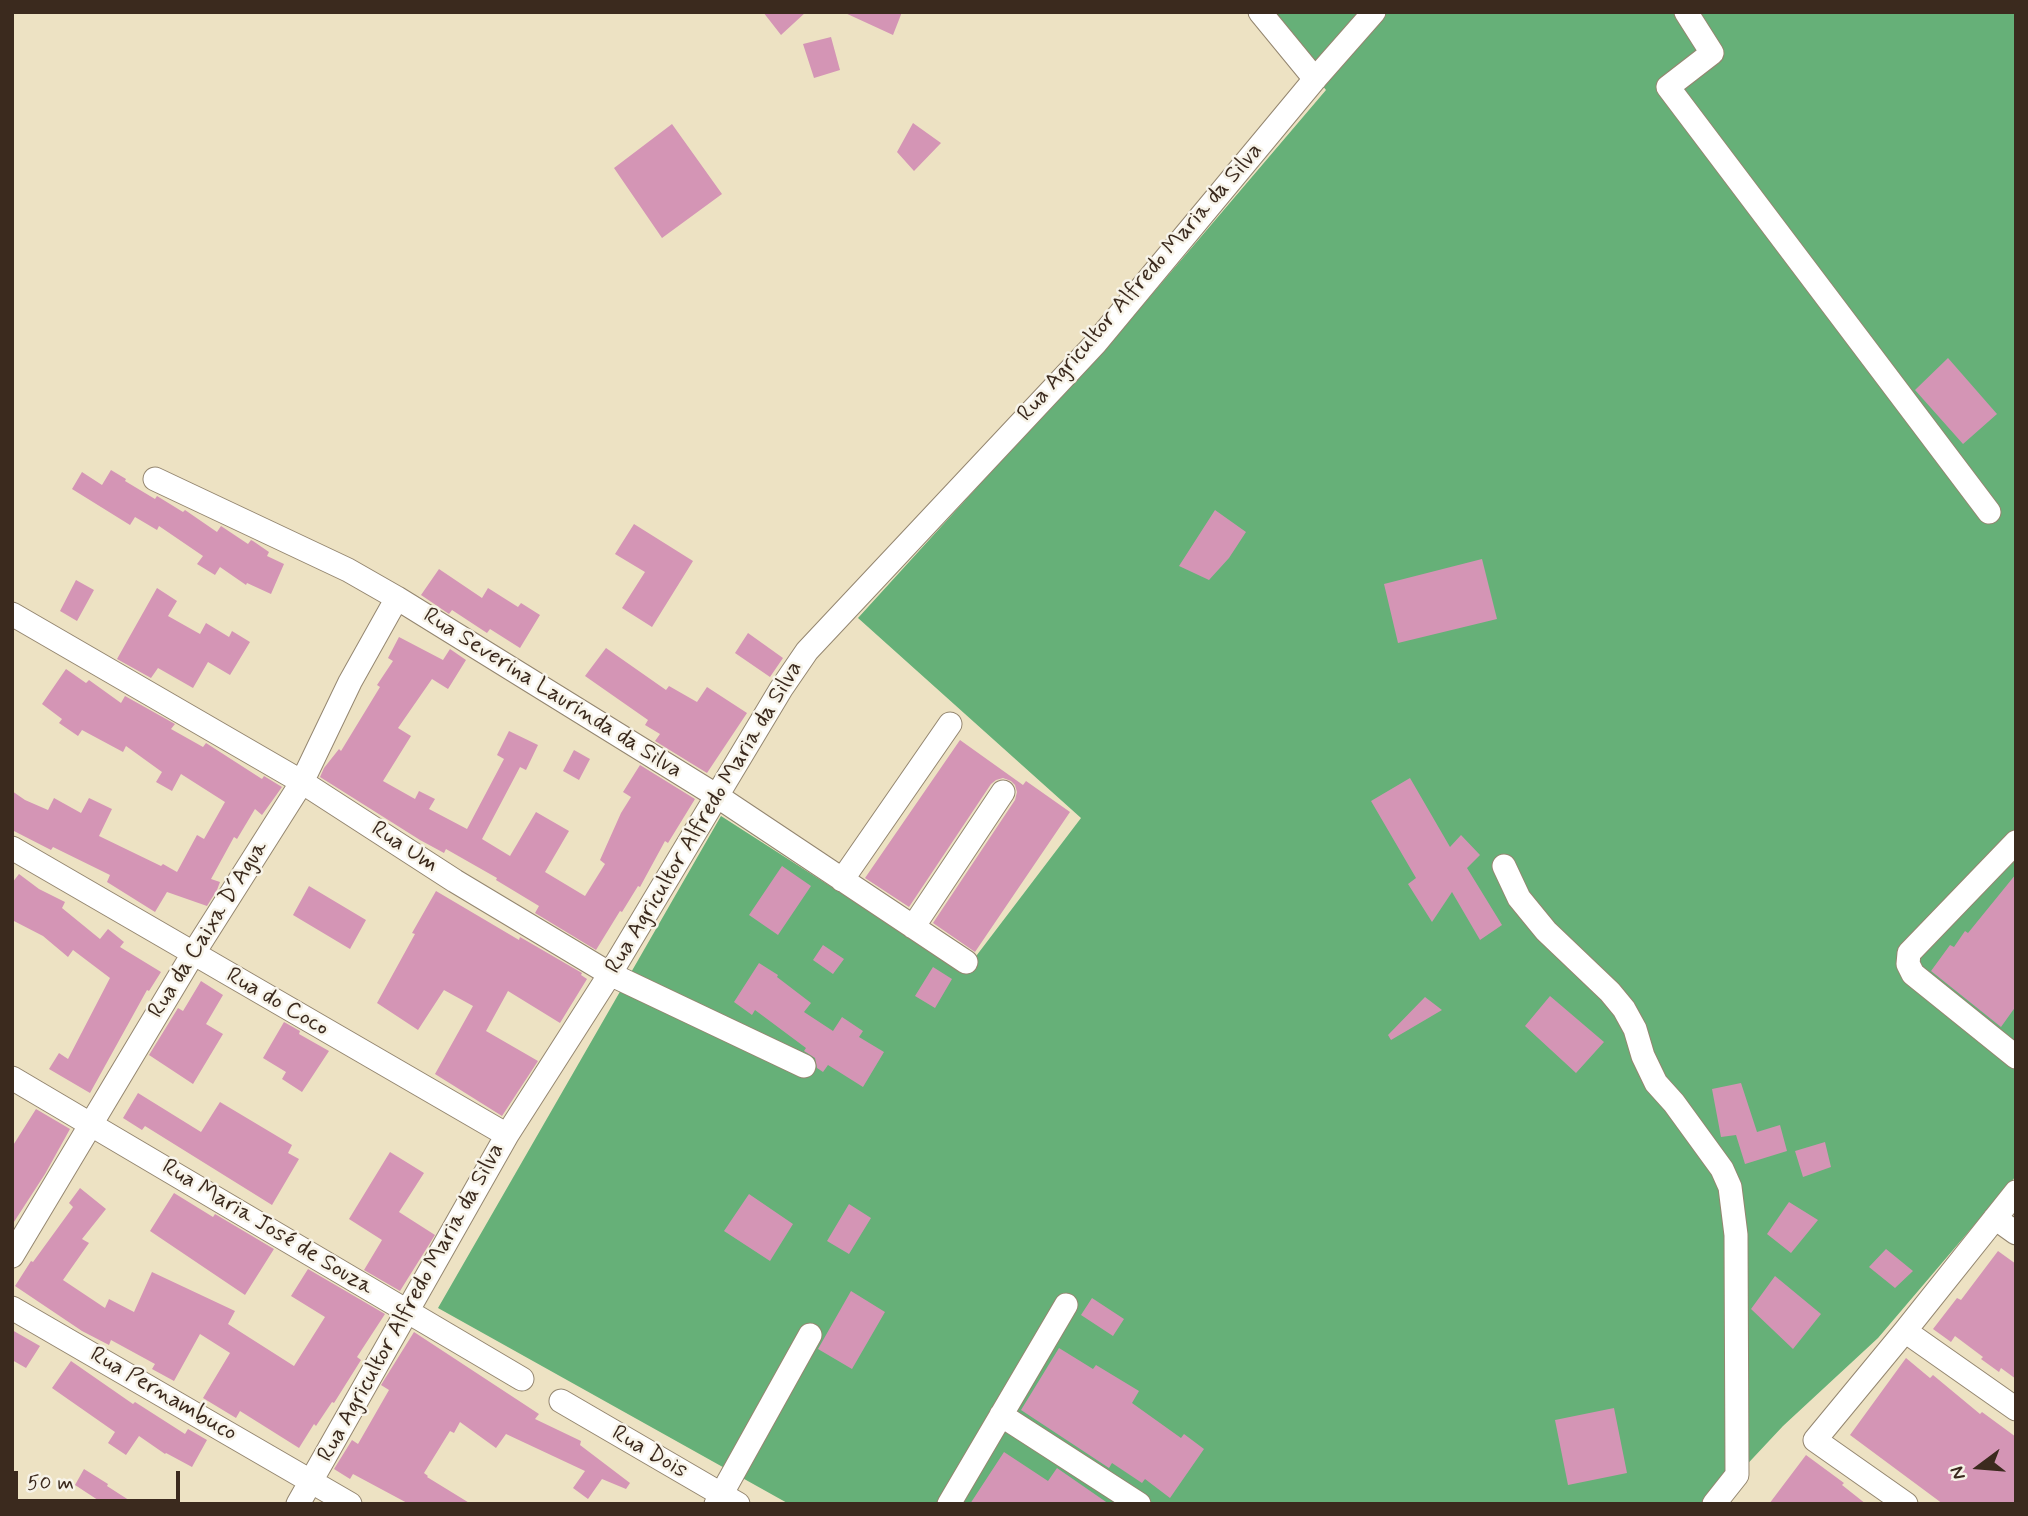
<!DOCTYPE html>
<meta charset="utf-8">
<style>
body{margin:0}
#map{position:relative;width:2028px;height:1516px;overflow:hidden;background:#ede2c3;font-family:Mynerve,sans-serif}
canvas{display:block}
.frame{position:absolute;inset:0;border:14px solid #3b2a1e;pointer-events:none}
.north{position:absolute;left:1944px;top:1432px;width:70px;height:70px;-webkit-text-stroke:5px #f7f3e8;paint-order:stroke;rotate:254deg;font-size:19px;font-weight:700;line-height:28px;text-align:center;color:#3b2a1e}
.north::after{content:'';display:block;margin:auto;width:24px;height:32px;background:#3b2a1e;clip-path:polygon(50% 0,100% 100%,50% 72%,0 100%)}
.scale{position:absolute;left:14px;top:1471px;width:166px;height:32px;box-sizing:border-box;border:4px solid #3b2a1e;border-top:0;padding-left:9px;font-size:21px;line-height:24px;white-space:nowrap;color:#3b2a1e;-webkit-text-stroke:5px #f7f3e8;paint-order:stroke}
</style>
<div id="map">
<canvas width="2028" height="1516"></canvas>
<div class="frame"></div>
<div class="north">N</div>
<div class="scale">50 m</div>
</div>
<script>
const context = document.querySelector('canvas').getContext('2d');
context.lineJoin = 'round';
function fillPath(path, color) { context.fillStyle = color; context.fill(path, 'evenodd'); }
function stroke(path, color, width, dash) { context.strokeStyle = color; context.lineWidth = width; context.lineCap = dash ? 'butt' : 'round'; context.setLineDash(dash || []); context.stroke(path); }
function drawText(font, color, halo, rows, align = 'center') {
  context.font = font + ' Mynerve,sans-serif'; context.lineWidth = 5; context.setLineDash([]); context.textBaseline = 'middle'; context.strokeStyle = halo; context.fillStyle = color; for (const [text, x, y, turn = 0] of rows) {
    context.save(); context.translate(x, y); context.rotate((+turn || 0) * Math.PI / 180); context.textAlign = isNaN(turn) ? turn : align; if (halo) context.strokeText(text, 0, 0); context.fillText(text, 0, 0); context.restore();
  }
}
fillPath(new Path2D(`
 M1263,12H2016V1176L1878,1338L1783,1426L1710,1504H789L438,1308L721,816L964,972L1081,818L858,618L1142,306L1326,90Z`), '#66b078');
fillPath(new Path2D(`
 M763,12H806L781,35Z
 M843,12H902L893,35Z
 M831,37L840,70L814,78L803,44Z
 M913,123L941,143L914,171L897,152Z
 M672,124L722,194L662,238L614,168Z
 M1948,358L1997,414L1963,444L1915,390Z
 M111,470L126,479L125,481L155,499L157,496L183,512L185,510L217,532L221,526L248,544L251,540L253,541L269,552L267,556L284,564L271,594L247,583L246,585L220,567L215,575L197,564L203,556L159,526L157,530L135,517L130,525L72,489L82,472L102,485Z
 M1215,510L1246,532L1229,558L1209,580L1179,566Z
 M634,524L693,561L652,627L622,608L645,572L615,554Z
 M1482,559L1497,619L1398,643L1384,584Z
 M439,569L482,598L488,588L518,607L521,603L540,615L520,648L490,629L487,633L452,610L449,614L421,595Z
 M76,580L94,590L77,621L60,611Z
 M157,588L177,601L168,616L200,634L206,623L229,637L232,631L250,642L230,675L208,662L193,688L158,668L151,678L117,659Z
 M748,633L783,658L770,677L735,653Z
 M399,637L443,660L450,649L466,660L448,689L432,679L398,728L411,736L383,781L415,799L419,791L435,799L429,809L467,829L504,759L497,755L509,731L538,745L526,770L520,767L482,839L510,856L536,812L569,831L545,872L585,896L605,864L600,860L621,813L631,797L623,792L640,765L695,799L668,843L665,841L640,887L638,886L622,912L620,911L596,950L535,913L539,906L496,880L497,878L446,849L444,853L420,840L320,777L324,768L339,749L341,751L380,687L377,685L393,661L388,658Z
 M606,648L666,690L669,686L697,702L707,687L747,713L707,773L655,741L660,734L645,725L648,720L585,676Z
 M66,669L86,683L89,680L121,703L125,696L175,724L171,729L203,747L206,743L262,779L264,776L282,787L262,815L255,809L237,839L234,837L211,879L220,882L217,890L207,906L167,892L155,912L107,882L110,875L53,847L51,850L12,830V791L25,800L48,810L54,798L81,813L89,798L112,809L99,836L161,866L163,864L177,872L197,835L204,839L225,802L181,774L172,791L156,782L162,772L126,746L123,752L82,730L78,736L59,723L62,719L42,704Z
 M960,740L1023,785L1026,781L1070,812L975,952L933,923L1015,800L1017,792L1015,785L1011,781L1003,778L996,780L991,784L909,907L865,878Z
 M574,750L590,759L579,780L563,771Z
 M1410,778L1450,847L1461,835L1480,855L1467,868L1502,925L1480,940L1452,892L1432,922L1408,884L1416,878L1371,801Z
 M782,866L811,886L778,935L749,915Z
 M19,874L39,889L65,902L62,908L100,939L108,929L124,942L120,947L161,972L149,991L147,990L90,1093L49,1069L59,1053L68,1059L110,978L73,950L68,957L43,936L12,920V883Z
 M2016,874V1006L2001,1027L1931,971L1950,945L1954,947L1965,931L1968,933Z
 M309,886L366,920L350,949L293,915Z
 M436,891L519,940L520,937L582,973L581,975L587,979L560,1023L508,991L486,1031L538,1061L502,1116L435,1074L473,1006L444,990L418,1030L377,1003L415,934L412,933Z
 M823,945L844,959L833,974L813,960Z
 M759,963L778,975L777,977L811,1003L804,1012L833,1031L842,1017L863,1031L859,1037L884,1052L863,1087L828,1065L823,1072L817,1068L815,1058L804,1051L806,1048L755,1010L752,1015L734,1002Z
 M933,967L952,979L935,1008L915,996Z
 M201,981L223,995L206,1024L223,1034L193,1084L149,1055L178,1008L183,1011Z
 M1550,996L1604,1042L1576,1073L1525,1026Z
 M1425,997L1442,1010L1391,1040L1388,1035Z
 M284,1022L300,1031L299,1034L329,1051L302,1092L282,1079L286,1072L263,1058Z
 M1741,1083L1757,1132L1780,1125L1787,1151L1745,1164L1736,1135L1721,1137L1712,1089Z
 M138,1093L201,1132L220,1102L292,1145L288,1153L299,1159L272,1205L145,1126L142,1130L123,1118Z
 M36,1109L70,1129L45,1174L12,1225V1147Z
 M1825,1142L1831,1167L1803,1177L1795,1151Z
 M390,1152L424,1173L399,1212L435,1235L400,1291L364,1270L382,1240L349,1219Z
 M80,1188L106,1209L82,1239L89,1243L63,1280L105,1308L109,1299L134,1312L152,1272L235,1311L228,1324L294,1366L325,1317L291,1296L308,1269L385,1314L357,1357L361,1360L334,1403L332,1402L316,1426L314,1424L299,1448L240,1411L236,1418L203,1398L230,1353L200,1334L174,1381L152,1369L155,1364L111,1340L109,1345L82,1331L15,1286L31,1261L33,1262L73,1207L69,1203Z
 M174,1193L213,1217L215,1214L274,1249L245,1295L150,1231Z
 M749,1194L793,1224L770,1261L724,1231Z
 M1789,1202L1818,1220L1791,1253L1767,1234Z
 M849,1204L871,1218L849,1254L827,1241Z
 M1886,1249L1913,1271L1895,1288L1869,1267Z
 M1998,1251L2016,1264V1379L2001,1368L1999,1372L1981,1359L1983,1357L1955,1336L1951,1342L1933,1329L1957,1298L1961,1300Z
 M1775,1276L1821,1314L1793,1349L1751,1309Z
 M851,1291L885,1312L852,1369L818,1349Z
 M1092,1298L1124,1319L1113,1336L1081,1315Z
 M12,1330L40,1346L26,1368L12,1360Z
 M414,1332L539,1414L535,1419L581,1441L580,1445L630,1483L626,1489L602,1479L588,1499L573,1488L585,1471L506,1434L496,1448L460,1422L454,1433L450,1431L424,1473L428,1476L427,1477L471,1504H409L353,1474L350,1479L334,1469L352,1440L358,1444L389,1390L381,1385Z
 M1059,1348L1093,1369L1096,1365L1139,1391L1132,1403L1181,1438L1184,1434L1204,1449L1170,1498L1145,1479L1142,1483L1112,1463L1109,1468L1021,1410Z
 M1906,1358L1930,1378L1933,1375L1980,1414L1982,1412L2016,1437V1504H1943L1850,1435Z
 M71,1361L133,1404L135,1402L185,1434L188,1429L207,1440L192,1467L166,1453L165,1454L139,1436L126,1455L108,1443L115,1432L52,1388Z
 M1614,1408L1627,1473L1568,1485L1555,1420Z
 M1004,1452L1048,1481L1057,1468L1109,1504H970Z
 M1806,1455L1844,1483L1842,1485L1866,1504H1769Z
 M84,1469L108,1484L107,1486L135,1504H104L75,1485Z`), '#d495b5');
const street = new Path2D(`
 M1260,12L1315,79
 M1686,12L1712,53L1668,87L1989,512
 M155,479L348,570L397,598L717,796L966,962
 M12,614L302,782L455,881L610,974L804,1066
 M2016,842L1909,953L1908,964L1913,974L2016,1057
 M12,848L507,1135
 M1504,866L1519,898L1546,931L1610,992L1624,1009L1635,1029L1643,1056L1656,1083L1674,1103L1722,1169L1730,1187L1736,1235L1737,1475L1714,1504
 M842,880L950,724
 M913,927L1003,792
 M12,1078L522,1379
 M1995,1218L2016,1233
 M12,1256L193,954L302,782L350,682L397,598
 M12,1308L350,1504
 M1905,1331L2016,1409
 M561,1401L738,1504
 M1001,1415L1139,1504
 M298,1504L507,1135L610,974L781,689L807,651L1095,344L1315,79L1374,12
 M716,1504L810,1335
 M949,1504L1066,1305
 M1906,1504L1815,1440L1905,1331L2016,1192`);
stroke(street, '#948670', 25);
stroke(street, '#fff', 23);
drawText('23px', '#3b2a1e', '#f7f3e8', [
 ["Rua Agricultor Alfredo Maria da Silva",1141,283,-49],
 ["Rua Severina Laurinda da Silva",552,694,32],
 ["Rua Agricultor Alfredo Maria da Silva",705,818,-59],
 ["Rua Um",404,848,33],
 ["Rua da Caixa D´Agua",209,930,-58],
 ["Rua do Coco",277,1003,30],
 ["Rua Maria José de Souza",267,1228,31],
 ["Rua Agricultor Alfredo Maria da Silva",412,1303,-61],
 ["Rua Pernambuco",163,1395,30],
 ["Rua Dois",649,1453,30]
]);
</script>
